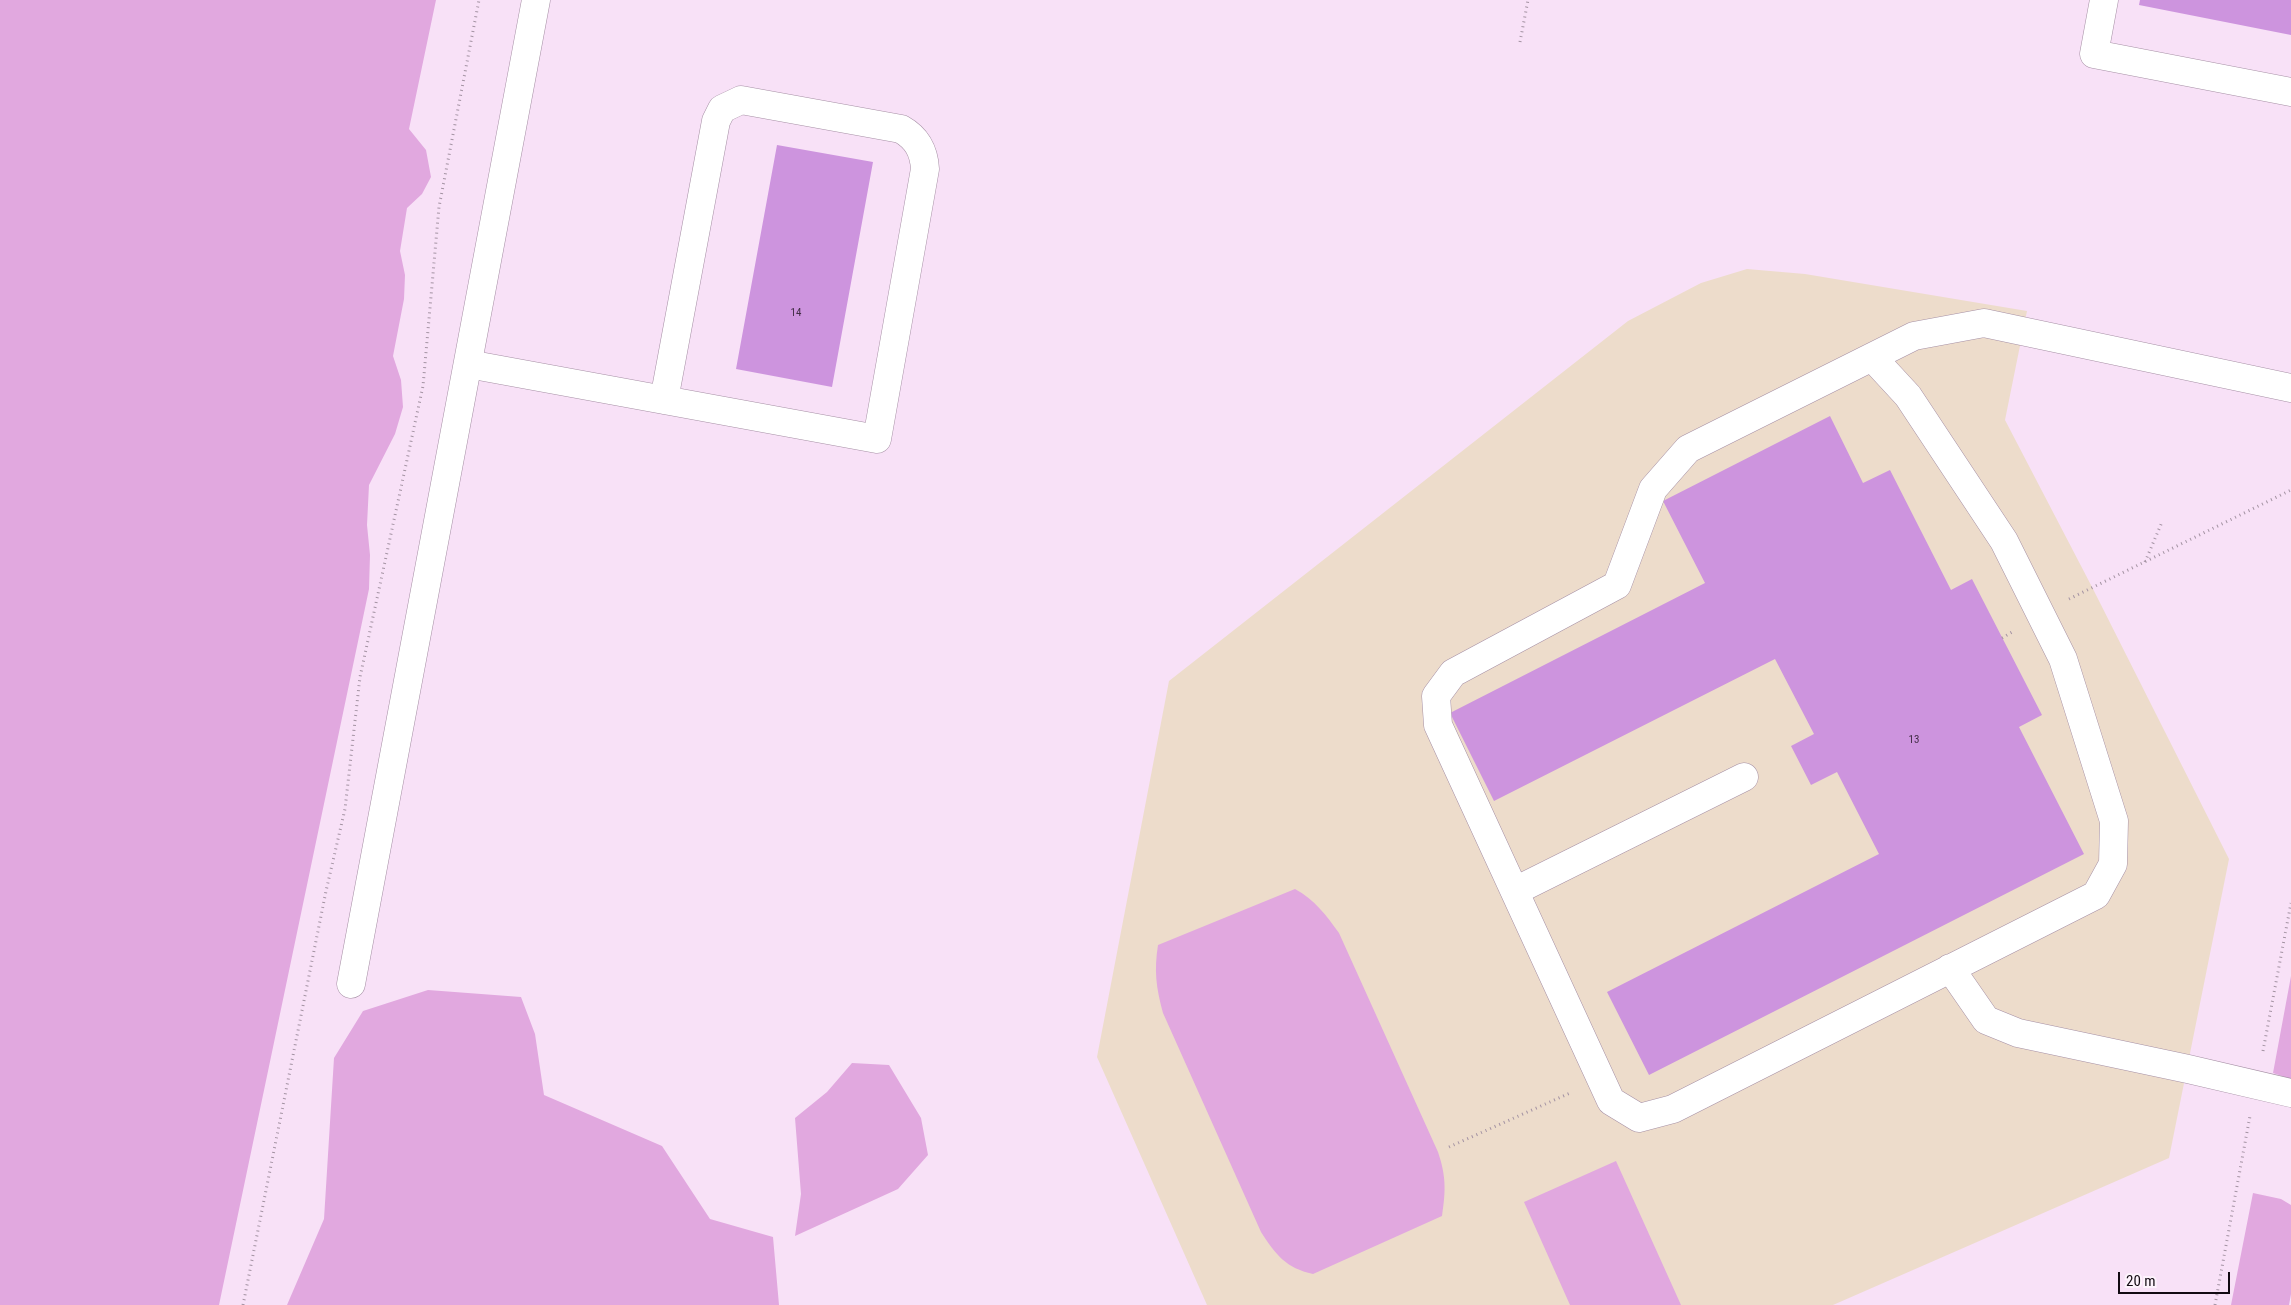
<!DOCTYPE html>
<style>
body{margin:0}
#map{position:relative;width:2291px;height:1305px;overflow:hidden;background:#f8e1f7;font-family:"Roboto Condensed",sans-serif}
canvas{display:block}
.scale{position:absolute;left:2118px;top:1272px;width:112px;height:22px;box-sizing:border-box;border:2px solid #120a12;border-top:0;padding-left:6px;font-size:15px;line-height:18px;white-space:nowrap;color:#120a12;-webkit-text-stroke:4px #fdf3fc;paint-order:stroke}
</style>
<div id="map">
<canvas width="2291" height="1305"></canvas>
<div class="scale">20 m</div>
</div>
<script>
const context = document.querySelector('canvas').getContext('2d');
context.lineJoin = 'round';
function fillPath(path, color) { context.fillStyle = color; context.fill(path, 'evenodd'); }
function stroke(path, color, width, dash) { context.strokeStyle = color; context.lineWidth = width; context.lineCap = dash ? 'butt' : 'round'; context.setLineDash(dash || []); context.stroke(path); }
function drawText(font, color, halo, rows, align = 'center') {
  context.font = font + ' "Roboto Condensed",sans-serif'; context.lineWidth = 4; context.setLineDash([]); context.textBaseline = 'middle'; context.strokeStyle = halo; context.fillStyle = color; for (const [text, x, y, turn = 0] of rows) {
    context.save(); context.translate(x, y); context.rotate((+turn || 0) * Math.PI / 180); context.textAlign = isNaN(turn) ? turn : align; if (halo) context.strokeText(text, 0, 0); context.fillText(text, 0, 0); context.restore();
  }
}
fillPath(new Path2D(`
 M1747,269L1805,274L2027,311L2005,420L2092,587L2229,859L2169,1158L1833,1305H1207L1097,1057L1169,681L1628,321L1701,283Z`), '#eddccb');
fillPath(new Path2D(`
 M0,0H436L409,129L426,150L431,177L422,194L407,208L400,251L405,275L404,299L393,356L401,380L403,407L395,434L369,485L367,525L370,555L369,589L219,1305H0Z
 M1295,889C1315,900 1326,915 1339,933L1438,1152C1446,1176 1446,1190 1442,1216L1313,1274C1286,1268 1276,1255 1261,1232L1163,1013C1156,987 1154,971 1158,945Z
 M2291,976V1079L2273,1073Z
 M428,990L521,997L535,1034L544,1095L662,1146L710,1219L773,1237L779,1305H287L324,1219L334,1058L363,1011Z
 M852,1063L889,1065L921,1118L928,1155L898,1189L795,1236L801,1194L795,1118L827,1092Z
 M1616,1161L1681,1305H1570L1524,1202Z
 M2253,1193L2281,1199L2291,1205V1294L2289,1305H2231Z`), '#e1a8df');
fillPath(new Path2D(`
 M2140,0H2291V35L2139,5Z
 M777,145L873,162L832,387L736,369Z
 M1830,416L1863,483L1890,470L1951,590L1972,579L2042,715L2019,727L2084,854L1649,1075L1607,992L1879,854L1837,772L1811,785L1791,746L1814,734L1775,659L1494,801L1450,713L1705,583L1663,501Z`), '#cd94de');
const minor = new Path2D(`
 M2104,0L2094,54L2291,92
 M1872,357L1908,396L2004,541L2063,659L2114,821L2113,864L2096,895L1673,1109L1639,1118L1611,1101L1438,725L1436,696L1453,673L1617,585L1653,489L1688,449L1914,336L1984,323L2291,388
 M468,364L877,439L925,169C924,151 917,138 901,129L741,100L722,109L716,121L664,400
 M1515,891L1744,777
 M1950,968L1986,1020L2018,1033L2188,1069L2291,1093
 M351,984L536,0`);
stroke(minor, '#a690a5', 29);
stroke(new Path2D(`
 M1520,42L1528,0
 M2145,562L2162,522
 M2069,599L2291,490
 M2002,638L2012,632
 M2263,1051L2291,903
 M1449,1147L1570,1093
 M243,1305L326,891L345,809L360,677L423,386L439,207L479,0
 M2215,1305L2250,1116`), '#a493a3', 3, [1, 4]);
stroke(minor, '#fff', 28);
drawText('11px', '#412c45', null, [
 ["14",796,313],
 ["13",1914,740]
]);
</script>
